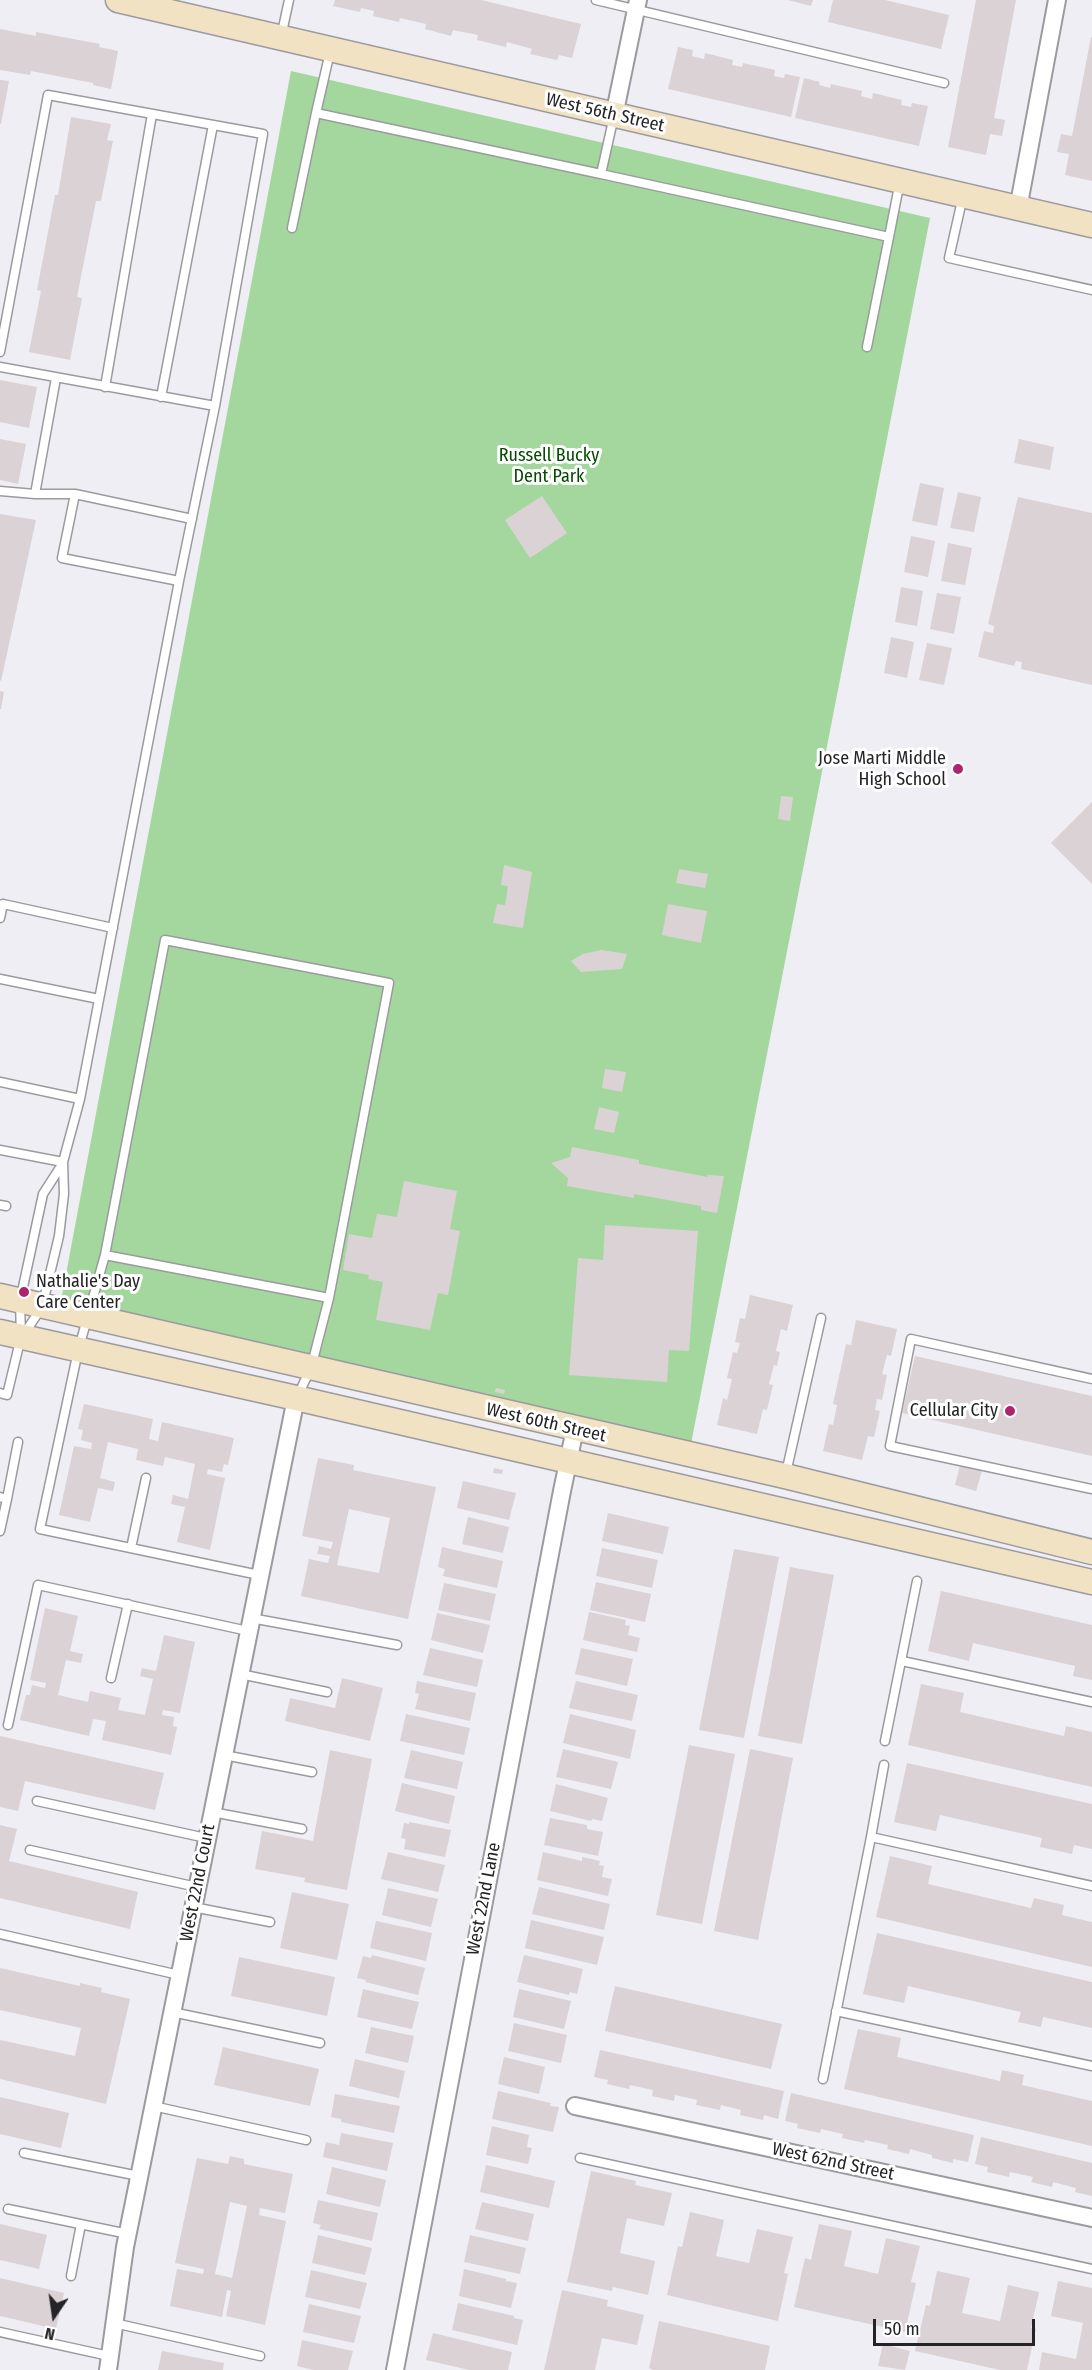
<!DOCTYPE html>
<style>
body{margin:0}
#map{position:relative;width:1092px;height:2370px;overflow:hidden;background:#efeef4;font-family:"Fira Sans Condensed",sans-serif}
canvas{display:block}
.north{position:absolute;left:24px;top:2286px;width:60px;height:60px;-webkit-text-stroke:4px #fff;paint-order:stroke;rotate:193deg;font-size:16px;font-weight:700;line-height:24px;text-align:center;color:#242426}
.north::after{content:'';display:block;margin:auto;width:21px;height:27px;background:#242426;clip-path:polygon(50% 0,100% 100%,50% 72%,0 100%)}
.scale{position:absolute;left:873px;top:2319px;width:162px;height:27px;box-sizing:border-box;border:3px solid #242426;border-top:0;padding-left:8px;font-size:18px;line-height:21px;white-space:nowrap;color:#242426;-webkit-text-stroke:4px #fff;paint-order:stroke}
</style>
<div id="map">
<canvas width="1092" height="2370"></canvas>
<div class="north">N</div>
<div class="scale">50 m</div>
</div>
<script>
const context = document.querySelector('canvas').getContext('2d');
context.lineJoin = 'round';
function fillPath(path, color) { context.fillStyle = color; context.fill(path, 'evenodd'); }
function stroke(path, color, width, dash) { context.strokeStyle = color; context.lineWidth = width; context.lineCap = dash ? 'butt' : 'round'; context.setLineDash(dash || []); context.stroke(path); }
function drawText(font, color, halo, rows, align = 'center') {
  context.font = font + ' "Fira Sans Condensed",sans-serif'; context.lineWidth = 6; context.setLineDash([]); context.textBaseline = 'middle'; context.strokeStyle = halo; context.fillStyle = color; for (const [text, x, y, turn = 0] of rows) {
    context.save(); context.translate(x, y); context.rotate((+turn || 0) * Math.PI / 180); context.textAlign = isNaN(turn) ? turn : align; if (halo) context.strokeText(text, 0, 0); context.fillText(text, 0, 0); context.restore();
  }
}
fillPath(new Path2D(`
 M291,71L930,218L689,1454L58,1317Z`), '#a4d79e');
fillPath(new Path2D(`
 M335,0H481L581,24L572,58L559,55L557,60L530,54L532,49L507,42L506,47L477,40L478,35L453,30L451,36L425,29L426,24L400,18L399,22L373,16L374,11L361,8L360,12L333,6Z
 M788,0H813L811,6Z
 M833,0H885L949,15L941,49L828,22Z
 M976,0H1016L994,118L1005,120L1002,136L990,134L986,155L948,147Z
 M0,29L36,36V32L100,44L99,47L118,51L111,89L93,85V83L31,71L30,75L0,70Z
 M1091,37H1092V181L1065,175L1069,154L1057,152L1061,134L1072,136Z
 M678,47L693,50L692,56L704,59L705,53L733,60L732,65L742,67L743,63L775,70L774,76L784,78L785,74L800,77L791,117L668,89Z
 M804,78L820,82L819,85L830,88L831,84L862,91L861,96L872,99L873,93L902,100L901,105L911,107L912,103L928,106L919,146L795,118Z
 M0,80L9,81L1,124H0Z
 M71,117L111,124L107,140L113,141L101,201H96L77,297L82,298L70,360L29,352L41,291L37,290L55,195H58Z
 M0,380L37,387L29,428L0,422Z
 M0,439L26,444L18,484L0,480Z
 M1019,439L1054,447L1050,470L1014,463Z
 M920,483L944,488L937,526L912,521Z
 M958,492L981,497L974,532L950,528Z
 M542,496L567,533L530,558L505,520Z
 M1018,497L1092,513V685L1021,669L1022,662L1016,661L1014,666L978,657L984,631L993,633L994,626L988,624Z
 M0,514L36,520L1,681L0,680Z
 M911,536L935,541L928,577L904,572Z
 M948,543L972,548L965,585L941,581Z
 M901,587L923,591L917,626L895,622Z
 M937,593L961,597L954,634L930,629Z
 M891,637L914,642L907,678L884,673Z
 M927,643L952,648L944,685L919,680Z
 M0,691L4,692L1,709H0Z
 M781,796L793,797L790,821L778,819Z
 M1092,802V884L1051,843Z
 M504,865L532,872L523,928L493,923L497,904L505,905L508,886L501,885Z
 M679,869L708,874L705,888L676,883Z
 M668,904L707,911L701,943L662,935Z
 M601,950L627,954L622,969L581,972L571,961L583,954Z
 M605,1069L626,1072L622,1092L602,1088Z
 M599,1107L619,1112L614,1133L594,1129Z
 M572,1147L639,1160V1164L708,1177L707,1175L724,1176L717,1213L701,1210V1206L634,1194V1198L567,1186L568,1178L551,1163L570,1157Z
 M404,1181L457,1191L450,1229L460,1231L448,1295L438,1293L430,1330L376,1320L383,1282L368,1279L369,1275L343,1270L349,1234L372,1238L377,1214L397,1217Z
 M605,1225L698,1231L689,1351L669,1350L667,1382L569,1375L578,1258L603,1260Z
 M750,1295L793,1305L787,1331L781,1329L776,1351L780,1352L777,1366L774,1365L769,1384L773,1385L767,1410L763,1409L757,1434L717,1425L723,1398L727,1400L732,1379L727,1378L733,1352L737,1353L740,1343L735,1342L740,1318L745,1319Z
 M856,1320L897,1329L891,1356L887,1355L882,1374L887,1375L882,1400L877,1399L875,1410L880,1411L874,1437L868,1436L862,1460L823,1451L829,1424L833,1425L837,1405L833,1404L846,1344L851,1345Z
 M915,1356L1092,1396V1456L902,1413Z
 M496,1388L505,1390L504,1394L495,1392Z
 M84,1404L153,1419L149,1439L158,1441L162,1422L234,1438L228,1465L224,1464L222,1472L208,1469L207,1474L225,1478L210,1550L177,1542L185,1507L171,1504L173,1495L188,1499L195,1464L165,1457L163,1466L136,1460L138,1449L108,1442L100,1478L115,1482L113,1491L98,1488L90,1522L59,1515L74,1446L91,1449L92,1443L81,1440L83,1430L78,1429Z
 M318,1458L354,1465L353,1470L436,1487L408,1619L301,1596L309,1559L328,1563L330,1556L317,1554L319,1546L331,1549L333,1542L302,1536ZM349,1509L390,1518L379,1573L337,1565Z
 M960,1465L982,1471L976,1491L955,1485Z
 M494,1468L503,1470L502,1474L493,1473Z
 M463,1481L516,1493L509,1520L457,1508Z
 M608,1513L669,1527L663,1554L602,1541Z
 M468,1517L509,1527L503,1553L462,1544Z
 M442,1547L503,1561L497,1588L443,1576L445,1569L438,1567Z
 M602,1548L658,1560L652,1588L596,1576Z
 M734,1549L779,1557L744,1738L699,1730Z
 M790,1567L834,1575L802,1744L758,1736Z
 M596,1582L651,1594L645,1622L590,1610Z
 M444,1583L496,1594L490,1621L438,1610Z
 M941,1591L1092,1625V1680L1073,1676L1075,1666L973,1643L969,1661L928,1651Z
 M45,1608L78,1616L70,1651L83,1654L81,1663L66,1660L58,1695L88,1702L90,1691L121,1698L118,1710L145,1715L153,1679L140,1676L142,1668L156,1671L164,1635L195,1642L180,1713L163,1710L162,1715L174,1717L173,1726L177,1727L171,1755L102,1740L106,1721L93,1719L89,1736L20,1720L26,1695H30L32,1685L45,1688L46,1683L30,1680Z
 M589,1612L626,1620L625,1625L630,1626L628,1635L640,1638L637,1652L583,1640Z
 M437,1613L490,1625L483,1653L431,1640Z
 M430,1648L483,1660L477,1687L423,1675Z
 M581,1648L633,1659L627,1686L575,1674Z
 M342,1678L383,1688L370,1741L285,1721L290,1698L335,1708Z
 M417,1681L476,1693L470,1721L415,1709L419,1694L415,1693Z
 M576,1681L638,1695L632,1721L569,1708Z
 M921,1684L964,1693L960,1712L1064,1736L1066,1726L1092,1732V1787L908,1745Z
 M406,1714L470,1728L464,1755L400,1741Z
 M570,1714L636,1730L630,1759L563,1743Z
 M0,1736L164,1773L155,1810L25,1781L18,1811L0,1807Z
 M689,1745L735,1754L702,1924L656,1915Z
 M563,1749L618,1762L611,1789L556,1777Z
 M750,1749L793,1758L758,1940L714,1931Z
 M330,1750L372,1759L347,1890L304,1882L305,1878L255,1869L262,1831L313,1841Z
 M411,1750L463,1762L457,1789L404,1778Z
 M907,1763L1092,1804V1849L1074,1845L1072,1854L1040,1847L1042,1838L940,1815L936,1831L894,1822Z
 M402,1783L455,1796L449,1824L395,1811Z
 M556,1784L608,1798L602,1821L592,1819L591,1821L550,1811Z
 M550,1818L587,1825V1829L603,1832L598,1856L544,1845Z
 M409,1822L451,1830L445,1857L404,1849L406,1839L401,1838L404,1823L409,1824Z
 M0,1825L17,1829L9,1861L138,1892L130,1929L0,1898Z
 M388,1852L445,1865L438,1892L381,1879Z
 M543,1852L582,1861V1857L600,1861L599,1865L604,1866L602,1877L612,1879L608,1896L537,1880Z
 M890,1856L932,1866L928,1884L1031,1908L1034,1898L1064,1905L1062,1915L1092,1922V1967L876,1917Z
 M539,1887L610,1904L604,1930L532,1914Z
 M388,1888L438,1899L431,1927L382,1915Z
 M292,1892L349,1904L337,1960L280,1948Z
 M531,1920L604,1937L597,1965L525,1948Z
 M376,1921L432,1933L426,1961L370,1948Z
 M877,1933L1092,1982V2028L1043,2017L1041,2027L1018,2022L1021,2012L908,1986L904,2003L863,1994Z
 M372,1955L425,1968L418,1995L365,1982L366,1980L357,1978L363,1956L371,1958Z
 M524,1955L583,1969L577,1994L570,1992L569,1995L517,1982Z
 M239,1957L335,1977L327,2016L231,1996Z
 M0,1968L80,1986V1983L102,1988L101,1992L130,1999L106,2104L0,2079V2040L75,2056L81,2028L0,2010Z
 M615,1986L782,2024L771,2069L605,2031Z
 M363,1989L419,2002L412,2029L357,2017Z
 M519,1989L571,2001L564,2029L513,2017Z
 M514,2023L567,2035L561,2063L508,2051Z
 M371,2027L414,2036L408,2063L365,2053Z
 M858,2029L901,2038L897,2057L1000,2081L1002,2070L1024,2075L1022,2085L1092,2101V2146L844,2089Z
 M223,2047L319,2069L310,2106L214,2085Z
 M600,2050L784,2091L778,2119L764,2115L763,2120L740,2115L741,2110L721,2105L720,2110L696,2105L697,2100L675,2095L674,2101L652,2096L653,2090L630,2085L629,2089L607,2084L608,2080L594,2077Z
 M504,2057L545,2067L539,2094L498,2084Z
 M355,2059L405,2071L399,2098L349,2086Z
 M498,2091L551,2103L550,2106L559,2107L553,2132L492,2119Z
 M791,2093L974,2135L968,2162L953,2159V2163L932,2158V2155L910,2149L909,2154L887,2149L888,2145L865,2140L864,2143L842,2138L843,2134L821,2129L820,2133L797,2128L798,2124L785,2121Z
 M335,2094L400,2106L394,2133L341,2122V2119L331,2117Z
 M0,2097L69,2113L61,2148L0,2134Z
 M492,2126L529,2135L527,2147L532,2148L528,2164L486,2155Z
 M341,2133L393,2143L387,2171L323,2157L326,2142L339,2145Z
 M981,2137L1092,2163V2196L1075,2192L1076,2188L1053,2182L1052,2187L1031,2182L1033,2177L1010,2172L1009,2177L987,2172L988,2167L975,2164Z
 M230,2156L244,2159V2164L293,2174L285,2213L260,2208L259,2215L286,2221L265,2325L226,2316L231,2291L227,2290L222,2317L170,2306L177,2269L203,2274L204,2269L175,2263L197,2158L228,2164ZM230,2202L247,2206L232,2278L215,2274Z
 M486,2165L555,2181L549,2208L480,2192Z
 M332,2167L386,2180L380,2207L326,2194Z
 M591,2171L636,2181L635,2185L672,2193L664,2226L627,2218L620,2253L655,2261L648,2295L613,2287L612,2291L567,2282Z
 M318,2200L378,2213L372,2241L319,2229L321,2225L313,2223Z
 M482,2202L534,2214L528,2241L475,2229Z
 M690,2212L724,2220L716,2256L749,2263L757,2229L793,2237L784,2273L788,2274L778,2321L667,2295L678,2246L682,2247Z
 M0,2224L47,2235L39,2269L0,2260Z
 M819,2224L852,2231L844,2266L878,2274L886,2238L920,2246L911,2282L916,2283L905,2332L794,2307L805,2258L811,2260Z
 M318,2235L372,2248L365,2275L312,2263Z
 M470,2235L526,2248L520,2274L464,2262Z
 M464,2269L506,2279V2281L517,2283L511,2308L459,2296Z
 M311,2270L367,2283L360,2309L305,2297Z
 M937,2271L970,2278L962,2313L1000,2321L1008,2285L1039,2292L1031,2328L1036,2329L1027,2370H1000L915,2351L926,2305L930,2306Z
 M0,2278L64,2293L56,2329L0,2316Z
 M1058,2281L1092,2288V2370H1039L1042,2352L1076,2359L1083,2323L1051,2316Z
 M562,2290L608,2300L607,2306L644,2315L637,2345L602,2338L595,2370H544Z
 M458,2303L514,2316V2318L523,2320L517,2345L452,2330Z
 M309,2304L361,2316L354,2343L303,2332Z
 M659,2321L770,2346L765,2370H653L649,2368Z
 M433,2333L512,2352L508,2370H469L426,2360Z
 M302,2340L353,2351L348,2370H313L297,2366Z
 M883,2344L910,2351L905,2370L878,2366Z
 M162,2351L224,2363L223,2370H158Z`), '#dad2d5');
const lane = new Path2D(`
 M596,0L944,83
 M281,37L289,0
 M316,113L330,52
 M601,174L889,237L867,347
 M963,196L949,258L1092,290
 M292,228L316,113L601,174L614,116
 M889,237L900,181
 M0,352L48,95L263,134L215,406L0,367
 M105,387L152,114
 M161,397L213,125
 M0,491L35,494L56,378
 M35,494H75
 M179,581L62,558L75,494L192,519
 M0,918L3,904L113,928
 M0,979L99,999
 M0,1082L80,1099
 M0,1150L63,1162
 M0,1205L6,1206
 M105,1255L78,1351L40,1529L259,1575
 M24,1334L42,1307L59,1236L64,1194L63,1162L80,1099L179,581L215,406
 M1092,1379L911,1339L890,1446L1092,1489
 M0,1393L7,1395L21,1337L20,1301L43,1194L63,1163
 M298,1395L311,1368L329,1298L389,983L165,940L105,1255L329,1298
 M786,1473L821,1318
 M0,1497L7,1499L0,1531
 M7,1499L18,1442
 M131,1548L146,1478
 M251,1618L397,1645
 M902,1661L1092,1702
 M240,1674L327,1692
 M111,1678L128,1604
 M8,1725L38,1585L248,1631
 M885,1741L917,1581
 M224,1755L312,1772
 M37,1801L206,1838
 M212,1812L302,1829
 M871,1837L884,1765
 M30,1850L197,1887
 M193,1907L270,1922
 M0,1934L179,1975
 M836,2011L1092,2066
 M172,2012L320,2043
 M823,2079L871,1837L1092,1886
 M153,2106L306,2140
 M24,2153L139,2176
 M580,2158L1092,2269
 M8,2209L128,2234
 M71,2276L81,2224
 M114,2323L260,2356
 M0,2332L109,2356`);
const street = new Path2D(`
 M614,116L638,0
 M1018,209L1057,0
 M575,2106L1092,2218
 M108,2370L125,2247L296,1398
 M395,2370L562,1491L575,1429`);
const secondary = new Path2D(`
 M118,0L1092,225
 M0,1296L785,1476L1092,1552
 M0,1332L296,1398L1092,1582`);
stroke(lane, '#9b9a9f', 11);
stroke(street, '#9b9a9f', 20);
stroke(secondary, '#9b9a9f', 27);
stroke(lane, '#fff', 8);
stroke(street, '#fff', 16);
stroke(secondary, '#f1e2c4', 24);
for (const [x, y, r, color] of [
 [958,769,6,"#ac266d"],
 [24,1292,6,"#ac266d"],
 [1010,1411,6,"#ac266d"]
]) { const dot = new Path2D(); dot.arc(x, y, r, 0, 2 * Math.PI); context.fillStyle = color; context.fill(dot); stroke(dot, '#fff', 2); }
drawText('18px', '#242426', '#fff', [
 ["West 56th Street",605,113,13],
 ["West 60th Street",546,1423,13],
 ["West 22nd Court",198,1883,-79],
 ["West 22nd Lane",484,1899,-79],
 ["West 62nd Street",833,2162,12]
]);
drawText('18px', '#044a00', '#fff', [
 ["Russell Bucky",549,456],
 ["Dent Park",549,477]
]);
drawText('18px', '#242426', '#fff', [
 ["Jose Marti Middle",946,759],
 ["High School",946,780],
 ["Nathalie's Day",36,1282,"left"],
 ["Care Center",36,1303,"left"],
 ["Cellular City",998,1411]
], 'right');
</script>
